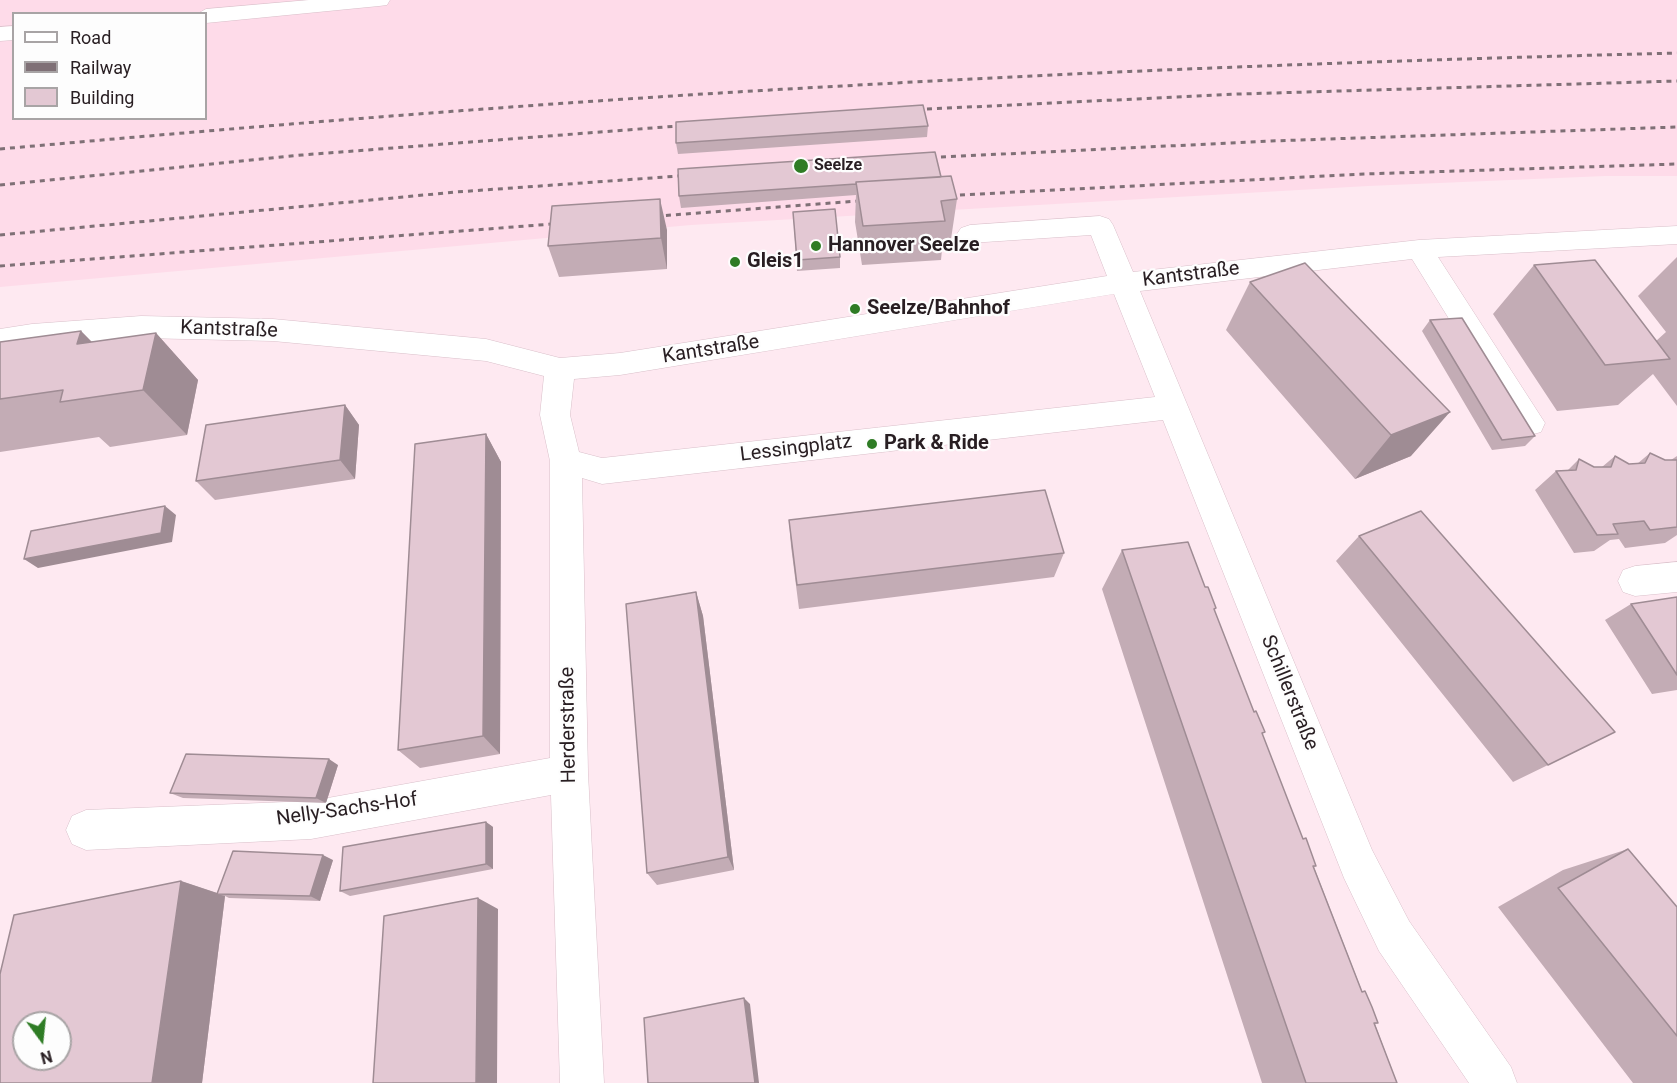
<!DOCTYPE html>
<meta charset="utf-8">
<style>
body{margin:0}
#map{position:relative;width:1677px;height:1083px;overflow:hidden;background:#fee9f1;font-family:Roboto,sans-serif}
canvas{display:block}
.legend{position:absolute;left:12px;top:12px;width:195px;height:108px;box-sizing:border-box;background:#fdfdfd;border:2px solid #a8a4a5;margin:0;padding:8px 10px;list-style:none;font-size:18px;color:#281e22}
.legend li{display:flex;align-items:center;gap:12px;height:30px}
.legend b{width:30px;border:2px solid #a8a4a5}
.north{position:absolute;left:12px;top:1011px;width:60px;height:60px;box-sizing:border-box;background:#fdfdfd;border:2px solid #a8a4a5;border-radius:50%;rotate:165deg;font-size:16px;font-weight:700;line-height:24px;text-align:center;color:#281e22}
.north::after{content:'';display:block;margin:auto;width:21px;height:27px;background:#2f7c25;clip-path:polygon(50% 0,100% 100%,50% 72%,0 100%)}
</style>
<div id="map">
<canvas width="1677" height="1083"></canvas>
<ul class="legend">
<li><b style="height:8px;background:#fff"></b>Road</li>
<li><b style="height:8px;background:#7f7076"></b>Railway</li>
<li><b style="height:16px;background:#e3c8d3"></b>Building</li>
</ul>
<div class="north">N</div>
</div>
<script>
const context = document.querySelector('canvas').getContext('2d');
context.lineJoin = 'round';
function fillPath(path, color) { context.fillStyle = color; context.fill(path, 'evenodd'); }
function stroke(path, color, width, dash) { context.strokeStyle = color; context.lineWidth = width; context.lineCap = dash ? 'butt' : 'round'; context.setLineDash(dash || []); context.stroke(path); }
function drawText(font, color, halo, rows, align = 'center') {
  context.font = font + ' Roboto,sans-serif'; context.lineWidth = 4.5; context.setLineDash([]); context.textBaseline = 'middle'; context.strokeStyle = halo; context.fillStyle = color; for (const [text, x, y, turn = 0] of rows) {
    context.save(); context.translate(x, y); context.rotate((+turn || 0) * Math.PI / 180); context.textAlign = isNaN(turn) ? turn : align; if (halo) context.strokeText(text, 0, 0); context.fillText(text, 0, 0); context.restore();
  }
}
fillPath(new Path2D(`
 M0,0H1677V176H1605L1368,186L691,225L0,287ZM14,14H206V118H14Z`), '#fedbe9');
const minor = new Path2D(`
 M309,0H390L387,5L379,6L206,23V14H197L206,9Z
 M14,26V40L0,41V27Z
 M1100,216L1109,219L1113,225L1133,272L1419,240L1677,226V244L1438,257L1545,423L1541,432L1530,435L1519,432L1412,259L1140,291L1372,850L1409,921L1511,1067L1517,1083H1469L1379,951L1344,878L1163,420L602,484L582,478L588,773L604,1083H560L551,795L311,839L86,850L72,844L66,830L72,816L86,810L311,801L550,758V461L540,415L544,376L486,361L273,341L141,338L32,346L0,351V329L32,324L141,316L273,319L486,339L560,358L620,353L1107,276L1091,235L970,243L961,240L957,234L961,228L970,225ZM1114,294L1155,397L602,458L579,452L570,415L574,379L620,375Z
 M1677,562V592L1635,596L1623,592L1618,581L1623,570L1635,566Z`);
stroke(minor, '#d9bfc9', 1);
fillPath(minor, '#fff');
stroke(new Path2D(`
 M907,110L1239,94L1677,81
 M0,149C280,124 561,101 842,86C1120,70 1398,60 1677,53
 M921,158L1271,141L1677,127
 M0,185L302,155L691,125
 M940,196L1364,174L1677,164
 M646,217L871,200
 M0,235L456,192L693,175
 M0,266L566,223`), '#7f7076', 3, [5, 5]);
fillPath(new Path2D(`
 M928,126L927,137L678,154L676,143Z
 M941,177L957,199L951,239H943L941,260L862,265L855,222L856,195L681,208L679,196Z
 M793,212L840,257V268L797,271Z
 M667,230V269L559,277L548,246Z
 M1677,257V406L1653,374L1618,405L1557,411L1493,314L1534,265L1656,341L1666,332L1638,296Z
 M1250,282L1411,456L1355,479L1226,330Z
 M1430,320L1535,436L1525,446L1492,450L1422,331Z
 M81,331L92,342L156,333L198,380L187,435L110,447L99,437L0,452V342Z
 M345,405L359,425L355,479L215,500L196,481Z
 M486,434L501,462L500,754L420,768L398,750Z
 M1650,453L1665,460H1671L1677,456V535L1665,543L1625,548L1619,539L1610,540L1594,551L1574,553L1535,490L1556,471H1567L1579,459L1594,467H1602L1615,456L1629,464H1637Z
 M789,520L1064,553L1054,577L799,609L791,546Z
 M1359,536L1548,765L1513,782L1336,561Z
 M1122,550L1214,610L1254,712L1265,732L1262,734L1303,839L1316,866L1314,867L1362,991L1378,1023L1375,1024L1397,1083H1262L1102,589Z
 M696,592L703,616L734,870L657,885L647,873Z
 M1677,597V690L1652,694L1605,620L1631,604Z
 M338,765L326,803L183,798L170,793Z
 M486,822L493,827V869L350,896L340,891Z
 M1628,849L1677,907V1083H1633L1498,907L1563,870Z
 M333,860L320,901L229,898L225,896L202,1083L181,881L217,893Z`), '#c3acb5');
fillPath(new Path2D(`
 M660,199L667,230V269L661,238Z
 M81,331L127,378L77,344Z
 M156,333L198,380L187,435L143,390Z
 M345,405L359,425L355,479L340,460Z
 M1450,412L1411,456L1355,479L1391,435Z
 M486,434L501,462L500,754L483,736Z
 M165,506L176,515L172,542L38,568L24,559Z
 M696,592L703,616L734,870L728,857Z
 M329,759L338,765L326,803L316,798Z
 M486,822L493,827V869L486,864Z
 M323,855L333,860L320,901L310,896Z
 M181,881L220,894H217L225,896L202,1083H152Z
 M478,898L498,909L497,1083H476Z
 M744,998L750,1004L759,1083H755Z`), '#9f8c94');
const building = new Path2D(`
 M923,105L928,126L676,143V122Z
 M935,152L941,177L856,182V184L679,196L678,169Z
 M951,176L957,199L941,201L945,221L863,226L856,182Z
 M660,199L661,238L548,246L552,206Z
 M835,209L840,257L797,260L793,212Z
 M1595,260L1670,359L1605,365L1534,265Z
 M1305,263L1450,412L1391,435L1250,282Z
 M1462,318L1535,436L1502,440L1430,320Z
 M81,331L77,344L156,333L143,390L60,402L63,390L0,399V342Z
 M345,405L340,460L196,481L206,425Z
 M486,434L483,736L398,750L415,444Z
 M1650,453L1665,460H1677V527L1650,530L1644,521L1613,524L1618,534L1597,535L1556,471L1576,470L1579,459L1594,467H1611L1615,456L1629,464L1645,463Z
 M1045,490L1064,553L797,585L789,520Z
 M165,506L161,533L24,559L31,531Z
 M1421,511L1615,732L1548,765L1359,536Z
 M1188,542L1205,587H1208L1216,608L1214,609L1254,712L1256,711L1265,732L1262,733L1303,839L1306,838L1316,866H1313L1362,992L1365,991L1372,1007L1378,1023H1374L1397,1083H1306L1122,550Z
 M696,592L728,857L647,873L626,604Z
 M1677,597V675L1631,604Z
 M186,754L329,759L316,798L170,793Z
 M486,822V864L340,891L343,847Z
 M1628,849L1677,907V1036L1558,888Z
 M233,851L323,855L310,896L217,894Z
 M181,881L152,1083H0V974L14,915ZM24,1023H60V1059H24Z
 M478,898L476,1083H373L384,916Z
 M744,998L755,1083H648L644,1018Z`);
fillPath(building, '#e3c8d3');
stroke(building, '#9f8c94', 1.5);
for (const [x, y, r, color] of [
 [801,166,8,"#2f7c25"],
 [816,246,6,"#2f7c25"],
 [735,262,6,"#2f7c25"],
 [855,309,6,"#2f7c25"],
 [872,444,6,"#2f7c25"]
]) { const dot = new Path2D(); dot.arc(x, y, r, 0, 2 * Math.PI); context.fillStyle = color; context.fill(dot); stroke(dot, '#fdfdfd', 2); }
drawText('bold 16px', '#281e22', '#fdfdfd', [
 ["Seelze",814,166]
], 'left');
drawText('bold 20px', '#281e22', '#fdfdfd', [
 ["Hannover Seelze",828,246],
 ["Gleis1",747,262],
 ["Seelze/Bahnhof",867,309],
 ["Park & Ride",884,444]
], 'left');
drawText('20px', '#281e22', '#fdfdfd', [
 ["Kantstraße",1191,275,-7],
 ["Kantstraße",229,330,2],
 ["Kantstraße",711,350,-9],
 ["Lessingplatz",796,449,-7],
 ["Schillerstraße",1289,693,68],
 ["Herderstraße",569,725,-91],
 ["Nelly-Sachs-Hof",347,810,-8]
]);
</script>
